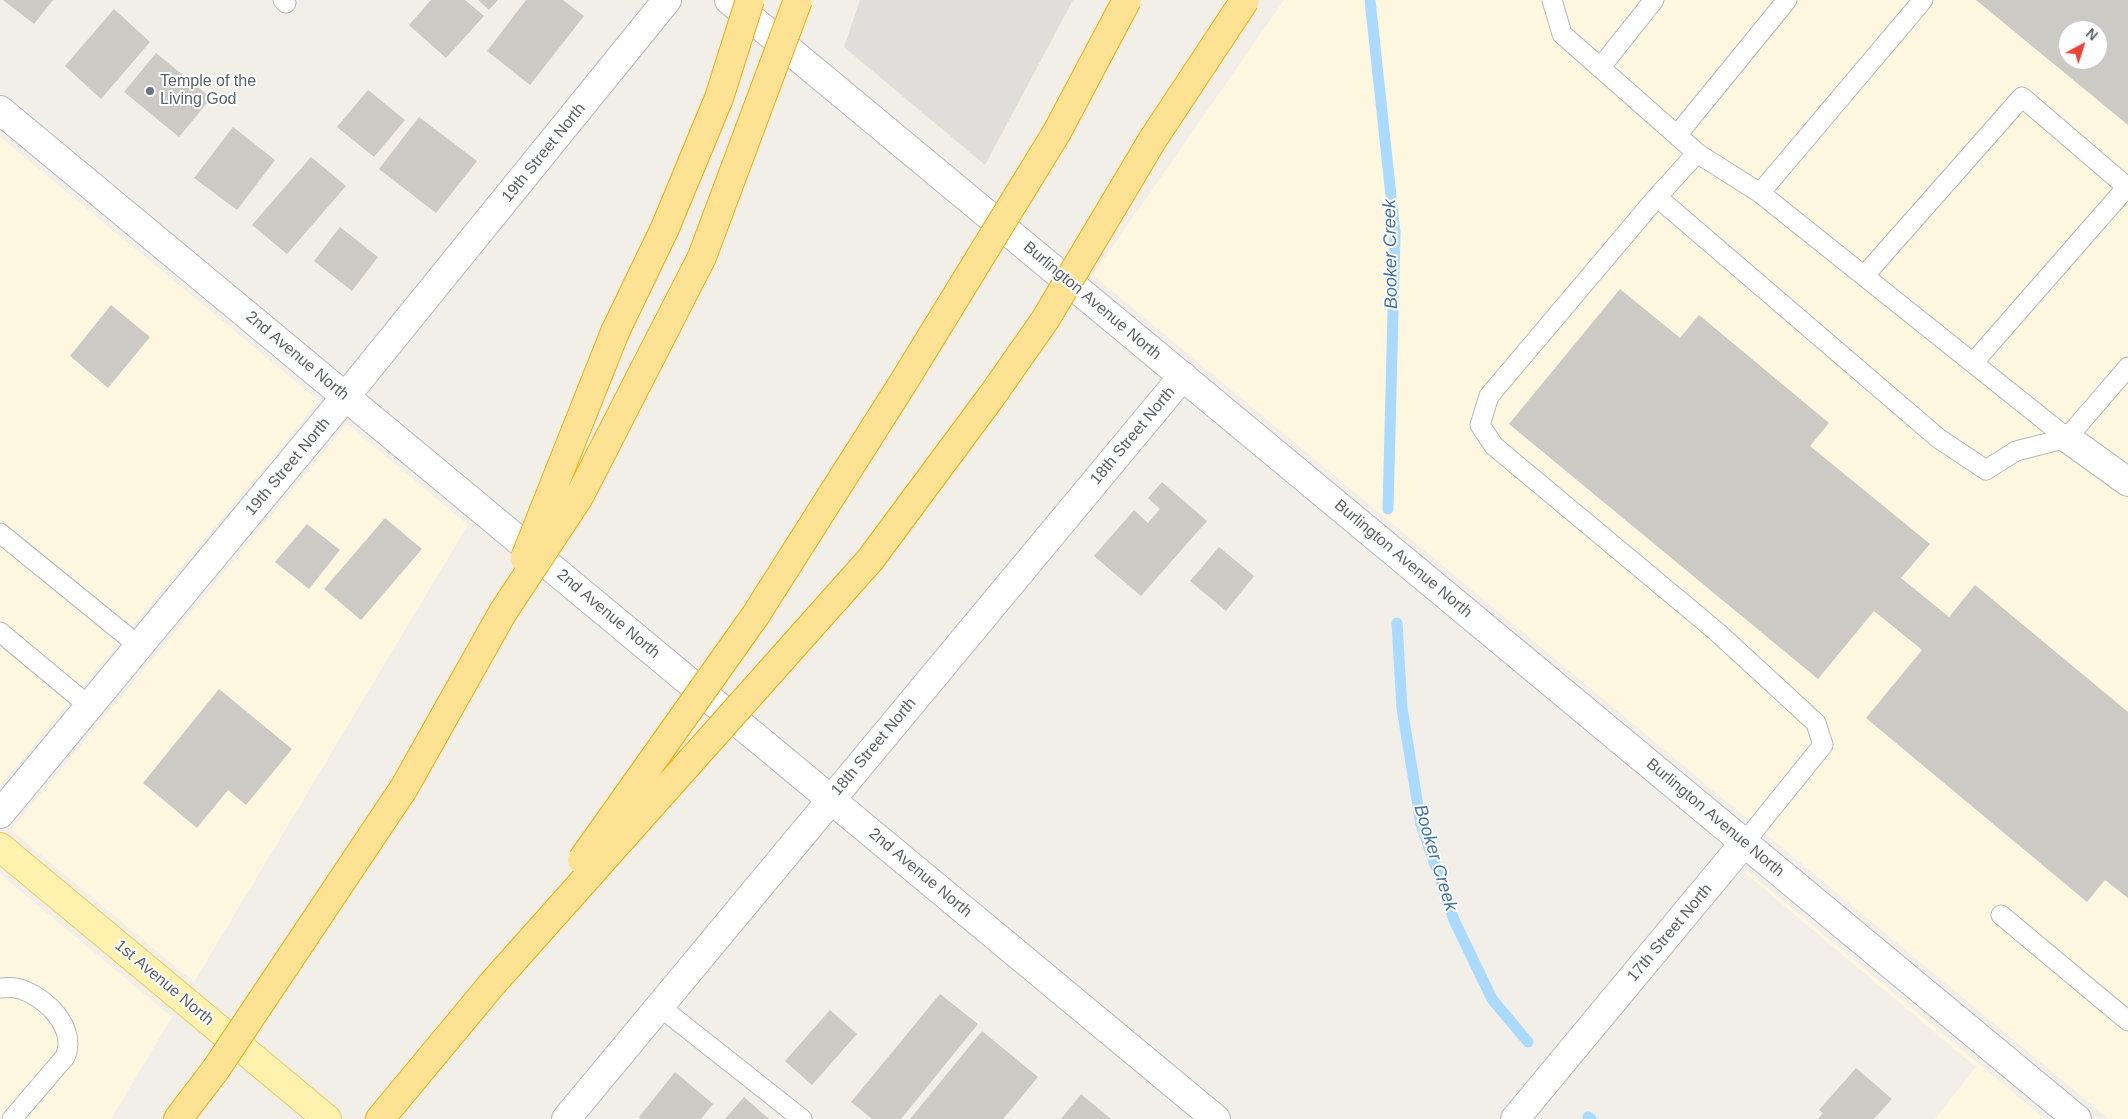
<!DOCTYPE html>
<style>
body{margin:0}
#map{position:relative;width:2128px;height:1119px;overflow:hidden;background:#f1efe8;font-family:Arial,sans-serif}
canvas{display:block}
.north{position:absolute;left:2058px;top:20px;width:50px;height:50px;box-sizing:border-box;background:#fff;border:1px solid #bfc1c3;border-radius:50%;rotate:40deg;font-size:14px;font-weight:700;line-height:20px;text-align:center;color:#5f6368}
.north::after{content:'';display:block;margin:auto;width:18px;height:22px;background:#ea4335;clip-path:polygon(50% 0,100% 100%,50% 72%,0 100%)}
</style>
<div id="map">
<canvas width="2128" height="1119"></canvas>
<div class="north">N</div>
</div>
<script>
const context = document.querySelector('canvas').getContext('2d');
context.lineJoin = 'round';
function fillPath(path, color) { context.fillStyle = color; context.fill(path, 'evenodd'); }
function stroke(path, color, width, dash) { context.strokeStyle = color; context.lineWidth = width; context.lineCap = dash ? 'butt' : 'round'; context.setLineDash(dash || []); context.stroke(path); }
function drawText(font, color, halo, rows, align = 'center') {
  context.font = font + ' Arial,sans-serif'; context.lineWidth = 4; context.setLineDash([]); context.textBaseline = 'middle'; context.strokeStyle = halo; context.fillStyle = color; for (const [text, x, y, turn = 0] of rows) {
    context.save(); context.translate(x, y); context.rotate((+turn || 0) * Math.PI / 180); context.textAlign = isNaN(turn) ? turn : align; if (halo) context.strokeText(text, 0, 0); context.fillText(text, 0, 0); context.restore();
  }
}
fillPath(new Path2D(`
 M1284,0H2128V1119H2109L1093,275ZM2068,30H2098V60H2068Z
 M0,137L319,401L0,786Z
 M347,424L468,525L194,982L11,830Z
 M1746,870L2045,1119H1935L1976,1067L1744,872Z
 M0,874L172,1017L111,1119H0Z`), '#fef7e0');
fillPath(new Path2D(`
 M860,0H1073L985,165L844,47Z`), '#e0deda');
stroke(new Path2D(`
 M1370,0L1395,233L1388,509
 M1397,623L1402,708L1421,824L1454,920L1492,999L1528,1042
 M1588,1117L1591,1119`), '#aadaff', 11);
fillPath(new Path2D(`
 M3,0H53L34,24Z
 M431,0H465L484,16L446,58L409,25Z
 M478,0H498L489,10Z
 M526,0H563L584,16L530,85L487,51Z
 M1976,0H2128V125ZM2068,30H2098V60H2068Z
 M114,9L150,42L101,99L65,66Z
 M156,53L211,98L179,137L124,92Z
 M368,90L405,120L374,157L337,127Z
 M419,117L477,161L436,213L379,169Z
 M233,127L275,160L237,210L194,178Z
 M311,157L346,186L287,254L252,225Z
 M340,227L378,257L352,291L314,261Z
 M1620,289L1680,338L1699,315L1829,423L1810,446L1930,544L1901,578L1949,617L1975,585L2128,712V898L2105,880L2087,902L1866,718L1922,650L1874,611L1818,679L1509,424Z
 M111,305L150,337L108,388L70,356Z
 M1162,482L1207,521L1141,596L1094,556L1134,510L1148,523L1160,509L1148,498Z
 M385,518L422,549L361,620L324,589Z
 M307,524L340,550L309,589L275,562Z
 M1219,547L1254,576L1226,611L1190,581Z
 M219,689L292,749L246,805L228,790L197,828L143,783Z
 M940,994L978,1024L901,1119H872L851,1102Z
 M830,1010L857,1034L812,1085L785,1061Z
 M982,1031L1038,1077L1003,1119H910Z
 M1856,1068L1892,1099L1874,1119H1818L1823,1113L1819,1110Z
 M675,1072L713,1104L701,1119H641L639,1117Z
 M1081,1094L1111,1119H1061Z
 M744,1097L769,1119H725Z`), '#cccac5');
const lane = new Path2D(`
 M283,0L286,3
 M1552,0L1562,34L1697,153
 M1600,68L1654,0
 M1677,135L1787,0
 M1760,193L1923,0
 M1657,197L1938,438L1986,470L2016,451L2067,438L2128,367
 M1864,276L2022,97L2127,187L1973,363
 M0,533L139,646
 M0,632L89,706
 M1744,843L1823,745L1816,723L1716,631L1494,446L1480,425L1489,396L1657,197L1697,153L1760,193L2067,438
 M2001,915L2128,1021
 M0,988C5,988 11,987 16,988C44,994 78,1028 65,1057L12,1119
 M659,1006L802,1119`);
const street = new Path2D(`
 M729,0L2077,1119
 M0,110L1216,1119
 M2067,438L2128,482
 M0,814L346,396L667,0
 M566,1119L1183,376
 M1515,1119L1744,843`);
const primary = new Path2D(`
 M0,847L327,1119`);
const highway = new Path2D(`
 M178,1119L216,1069
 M380,1119L493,983`);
stroke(lane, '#b5b8bc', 21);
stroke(street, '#b5b8bc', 30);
stroke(primary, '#f2c960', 30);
stroke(highway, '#f9ab00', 30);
stroke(lane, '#fff', 19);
stroke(street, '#fff', 28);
stroke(primary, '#fff2af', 28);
stroke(highway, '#fde293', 28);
const highwayBridge = new Path2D(`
 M525,558L615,332L665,228L719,98L750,0
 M582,860L755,616L903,383L1057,132L1127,0
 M493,983L870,560L991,397L1045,320L1153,139L1245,0
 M216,1069L404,788L503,612L579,497L702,257L798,0`);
stroke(highwayBridge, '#f9ab00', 30, []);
stroke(highwayBridge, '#fde293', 28);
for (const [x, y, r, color] of [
 [150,91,5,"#6b7280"]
]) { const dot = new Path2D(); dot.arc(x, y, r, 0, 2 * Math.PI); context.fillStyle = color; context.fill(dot); stroke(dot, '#fff', 2); }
drawText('16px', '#5b616d', '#fff', [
 ["Temple of the",160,82],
 ["Living God",160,100]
], 'left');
drawText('16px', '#5f6368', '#fff', [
 ["19th Street North",544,153,-51],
 ["Burlington Avenue North",1092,301,40],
 ["2nd Avenue North",297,356,40],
 ["18th Street North",1133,436,-50],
 ["19th Street North",288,467,-50],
 ["Burlington Avenue North",1403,559,40],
 ["2nd Avenue North",608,614,40],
 ["18th Street North",874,747,-50],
 ["Burlington Avenue North",1715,818,40],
 ["2nd Avenue North",920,873,40],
 ["17th Street North",1670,933,-50],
 ["1st Avenue North",164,983,40]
]);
drawText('italic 18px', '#4174aa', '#fff', [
 ["Booker Creek",1391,254,-91],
 ["Booker Creek",1435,858,73]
]);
</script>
